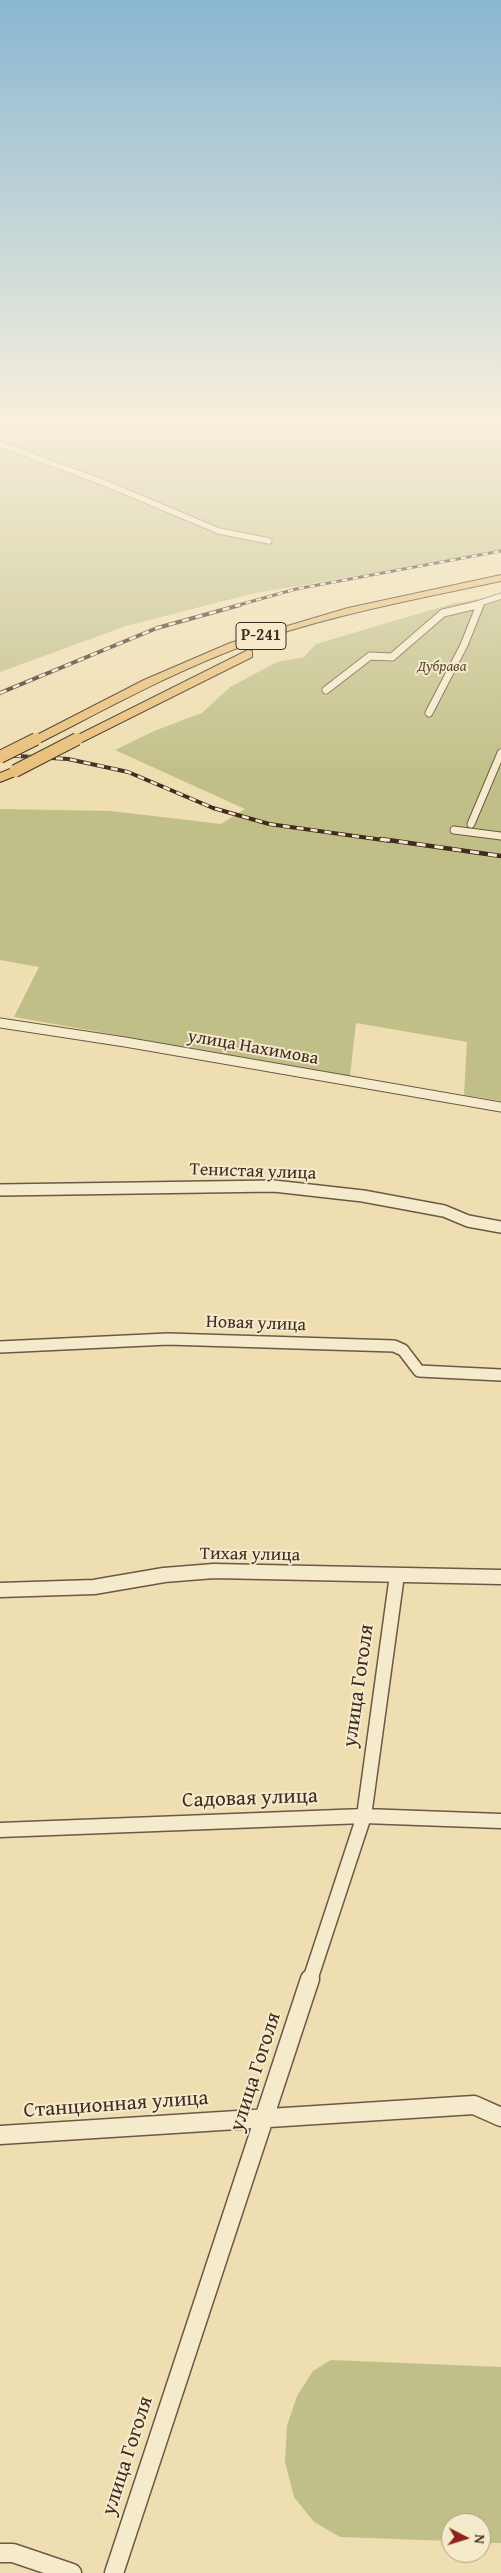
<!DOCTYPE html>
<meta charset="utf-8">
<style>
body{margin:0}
#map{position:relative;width:501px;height:2573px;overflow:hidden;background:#efdeb1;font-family:"Gentium Book Plus",serif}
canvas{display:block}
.north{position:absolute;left:441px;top:2513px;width:50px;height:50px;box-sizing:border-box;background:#f5eacc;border:1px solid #ad9e88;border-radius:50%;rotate:95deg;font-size:14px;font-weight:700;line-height:20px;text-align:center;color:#402b21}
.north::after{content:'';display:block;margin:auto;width:18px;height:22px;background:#8f2418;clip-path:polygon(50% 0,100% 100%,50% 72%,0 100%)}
</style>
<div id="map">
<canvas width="501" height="2573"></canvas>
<div class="north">N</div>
</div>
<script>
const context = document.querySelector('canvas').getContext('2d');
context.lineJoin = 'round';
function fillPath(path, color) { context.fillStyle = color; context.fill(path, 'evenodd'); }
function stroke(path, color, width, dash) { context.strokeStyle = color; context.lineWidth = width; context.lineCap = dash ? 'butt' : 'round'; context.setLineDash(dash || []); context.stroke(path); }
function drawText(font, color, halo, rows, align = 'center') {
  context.font = font + ' "Gentium Book Plus",serif'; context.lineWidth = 4; context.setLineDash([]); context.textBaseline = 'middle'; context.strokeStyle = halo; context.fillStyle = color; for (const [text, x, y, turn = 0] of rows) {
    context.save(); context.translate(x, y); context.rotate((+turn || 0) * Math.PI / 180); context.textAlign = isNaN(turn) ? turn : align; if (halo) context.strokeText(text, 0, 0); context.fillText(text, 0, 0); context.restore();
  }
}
fillPath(new Path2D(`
 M0,419H501V551L251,594L126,626L0,672Z
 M501,595V1101L464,1095L467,1042L356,1023L350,1076L14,1017L39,967L0,960V809L111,811L221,824L245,809L115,750L154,731L202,713L230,687L277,662L304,657L316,644L451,604Z
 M331,2360L501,2367V2543H481V2523H451V2541L340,2537L314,2522L294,2497L285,2462L287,2426L297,2396L313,2371Z`), '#c0bf87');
const streetFar5 = new Path2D(`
 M0,444L107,484L219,531L269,541
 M471,606L501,596
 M479,606L480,604`);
const streetFar4 = new Path2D(`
 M326,690L370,656L392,657L443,613L477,605
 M429,713L464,645L480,605
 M471,824L501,753
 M454,830L501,836`);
const streetFar3 = new Path2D(`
 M0,1023L125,1042L501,1107`);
const streetFar2 = new Path2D(`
 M0,1190L274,1186L363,1196L444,1211L468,1221L501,1227
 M0,1347L168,1339L394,1346L403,1350L419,1371L501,1375`);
const streetFar1 = new Path2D(`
 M0,1590L94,1587L164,1575L214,1571L501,1577
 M0,1830L364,1816L501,1821
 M310,1980L364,1816L397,1575`);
const street = new Path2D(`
 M0,2135L474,2105L501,2117
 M0,2553H13L72,2573
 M114,2573L310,1979`);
const highway = new Path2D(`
 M501,575V581C413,600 324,616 240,647C171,673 106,709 41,742L36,743L29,739L144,680L230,643L348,608Z
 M248,650L252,651V657L82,742L77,743L70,739Z
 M15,767L20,768L22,771L20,774L0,782V773Z`);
stroke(streetFar5, '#6c5845', 7);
stroke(streetFar4, '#6c5845', 9);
stroke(streetFar3, '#6c5845', 11);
stroke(streetFar2, '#6c5845', 14);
stroke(streetFar1, '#6c5845', 17);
stroke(street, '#6c5845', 21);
stroke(highway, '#402b21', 2);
stroke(streetFar5, '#f5eacc', 5.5);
stroke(streetFar4, '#f5eacc', 7);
stroke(streetFar3, '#f5eacc', 9);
stroke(streetFar2, '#f5eacc', 11);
stroke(streetFar1, '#f5eacc', 14);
stroke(street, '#f5eacc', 18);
fillPath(highway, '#e8bf78');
const railFar2 = new Path2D(`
 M235,606L296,589L501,551`);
const railFar1 = new Path2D(`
 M0,693L157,628L240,605
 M0,755L68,759L128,772L213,808L269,824L390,841`);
const rail = new Path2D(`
 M381,839L501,856`);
stroke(railFar2, '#402b21', 3);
stroke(railFar1, '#402b21', 4);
stroke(rail, '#402b21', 4.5);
stroke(railFar2, '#f5eacc', 2, [5.5]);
stroke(railFar1, '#f5eacc', 2.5, [7]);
stroke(rail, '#f5eacc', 3, [9]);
const highwayBridge = new Path2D(`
 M0,757L36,739
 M15,771L77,739`);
stroke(highwayBridge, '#402b21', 14, []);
stroke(highwayBridge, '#e8bf78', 12);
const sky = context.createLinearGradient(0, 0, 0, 780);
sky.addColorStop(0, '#89b7d2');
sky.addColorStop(0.54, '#f8f0dc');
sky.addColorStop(1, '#f8f0dc00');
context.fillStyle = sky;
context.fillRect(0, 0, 501, 780);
drawText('italic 15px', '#5a4935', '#f5eacc', [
 ["Дубрава",442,667]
]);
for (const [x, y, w] of [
 [261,636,50]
]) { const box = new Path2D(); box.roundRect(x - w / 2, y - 13.5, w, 27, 4); context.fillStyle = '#f5eacc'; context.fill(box); stroke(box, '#402b21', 1); }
drawText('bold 16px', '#402b21', null, [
 ["Р-241",261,636]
]);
drawText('18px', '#402b21', '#f5eacc', [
 ["улица Нахимова",253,1048,10],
 ["Тенистая улица",253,1172,2],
 ["Новая улица",256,1324,2],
 ["Тихая улица",250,1555,1]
]);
drawText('21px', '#402b21', '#f5eacc', [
 ["улица Гоголя",359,1686,-82],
 ["Садовая улица",250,1799,-2],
 ["улица Гоголя",256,2072,-72],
 ["Станционная улица",116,2105,-4],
 ["улица Гоголя",128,2456,-72]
]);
</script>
